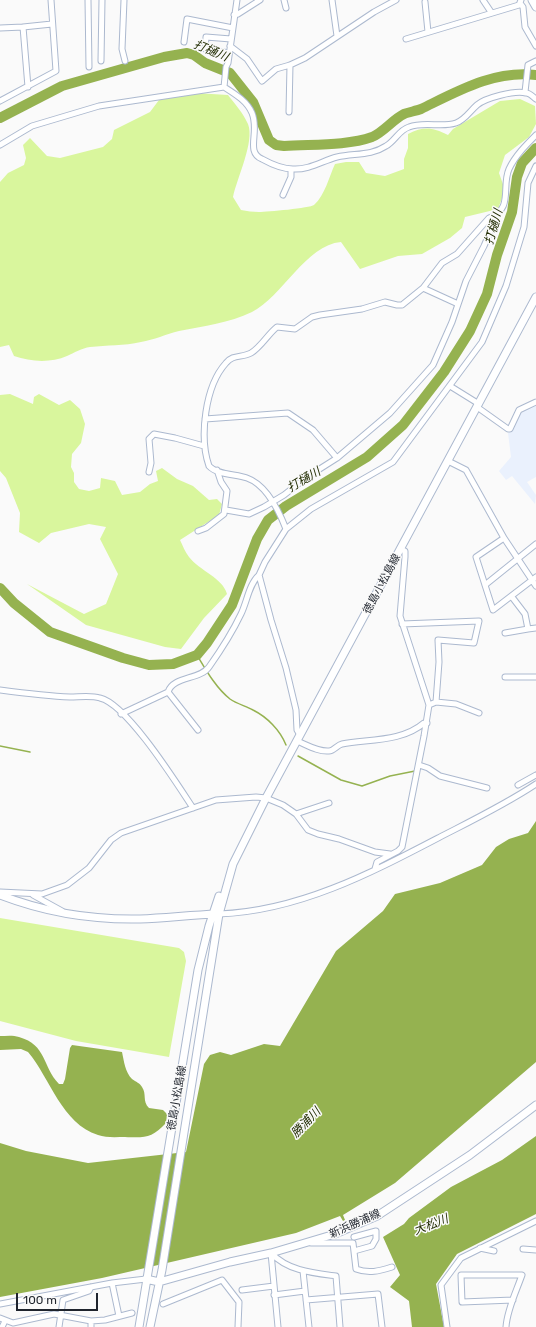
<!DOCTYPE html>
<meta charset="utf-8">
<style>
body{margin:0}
#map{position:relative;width:536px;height:1327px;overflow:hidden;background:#fafafa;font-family:Rubik,sans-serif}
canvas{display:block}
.scale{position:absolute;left:16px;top:1293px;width:82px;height:18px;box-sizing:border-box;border:2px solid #1f242d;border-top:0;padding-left:5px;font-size:12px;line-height:14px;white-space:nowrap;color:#1f242d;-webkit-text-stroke:3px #fafafa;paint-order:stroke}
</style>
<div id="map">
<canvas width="536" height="1327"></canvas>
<div class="scale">100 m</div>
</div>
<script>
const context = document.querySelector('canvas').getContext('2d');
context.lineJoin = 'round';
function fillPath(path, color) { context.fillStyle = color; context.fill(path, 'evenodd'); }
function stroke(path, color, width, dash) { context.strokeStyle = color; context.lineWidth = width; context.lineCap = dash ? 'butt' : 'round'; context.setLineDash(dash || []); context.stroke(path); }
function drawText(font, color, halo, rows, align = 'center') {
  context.font = font + ' Rubik,"Noto Sans JP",sans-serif'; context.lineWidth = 3; context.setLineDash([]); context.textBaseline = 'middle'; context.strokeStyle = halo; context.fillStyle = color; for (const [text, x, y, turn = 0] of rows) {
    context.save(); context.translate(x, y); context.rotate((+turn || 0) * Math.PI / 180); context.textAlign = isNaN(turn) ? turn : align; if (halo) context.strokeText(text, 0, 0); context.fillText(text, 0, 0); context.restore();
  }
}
fillPath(new Path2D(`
 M536,405V477L527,482L536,495L535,504L512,476L506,480L499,471L511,457L508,433L511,432L521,411Z`), '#eaf1fd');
fillPath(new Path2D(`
 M195,93L228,95C235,104 243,113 248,124C255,141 237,178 233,197L241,210C247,211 253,212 259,212C267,212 310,208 314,205C325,195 329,177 335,164L346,162H359L366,173L385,176L404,169V159L408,148V134C424,126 432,127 448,135L453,129L500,101L520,99L535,106L536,124L529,137L505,155L499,173L505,190L498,209L465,217L462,228L450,238L422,254L398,256L360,269L341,242C306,245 282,297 252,312C229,323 204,326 179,331C166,334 154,340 141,342C124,346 107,345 90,347C82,348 74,353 67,356C51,363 31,362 14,356L9,345L0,347V182L8,173L24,165L26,158L23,145L30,138L47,156L60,158L103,147L112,139L114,130L150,112L159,100Z
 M10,394L33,404L34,397L39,394L59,405L70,400L80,409L85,424L81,443L72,454L71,467L74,473V482L79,489L89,491L100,488L101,478L115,481L122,495L140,492L150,484L158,481L156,471L162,468L177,479L193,486L209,500L217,499L222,504L219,515L180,540C183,546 185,552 189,557C200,571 223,578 227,594L204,618L181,649L165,647L86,625L27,584L84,614L106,604L118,574L100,539L106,527L89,524L51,533L39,543L19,532L20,513L6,478L0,471V395Z
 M0,918L179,948L184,952L186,961L169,1057L76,1041L0,1021Z`), '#d9f69d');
fillPath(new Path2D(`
 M536,821V1062L395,1183L343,1215L345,1220L343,1221L340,1216L296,1233L253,1243L102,1278L0,1297V1143L26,1151L88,1163L186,1152L204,1064L210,1055L220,1052L231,1055L264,1044L280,1046L336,951L383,911L395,894L440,883L482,865L496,847L509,839L528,833Z
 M0,1036C6,1036 13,1035 19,1037C47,1045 42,1066 59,1084H63L65,1079L70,1048L72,1045L122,1052C124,1061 125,1072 132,1079C136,1082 140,1083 142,1087C147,1094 142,1101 149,1108L163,1110L167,1114L166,1123C152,1138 145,1138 125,1137C117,1137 106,1138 98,1135C62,1124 50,1078 28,1052L21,1049L0,1050Z
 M536,1136V1214L457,1254L436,1284L444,1327H412L409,1301L390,1287L400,1275L383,1237L404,1224L409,1218L451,1187L502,1160Z`), '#95b250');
stroke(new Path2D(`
 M197,655C206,670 216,688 230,699C237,704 246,706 253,710C267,717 280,730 286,745
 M0,746L30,752
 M298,756L341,780L362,786L390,776L415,771`), '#95b250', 1.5);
stroke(new Path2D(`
 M0,118L62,86L164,57L187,53L194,55L205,63L230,73L253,102L269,140L276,145L284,146C311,144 347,146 372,137C384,132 392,120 404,114C409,112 416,111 421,109C458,91 494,70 536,75
 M0,588L14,603L50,632L123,658L149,665L173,664L197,655L207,643L232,605L257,539L268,520L286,506L367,457L403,425L444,372L470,331L487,294L497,255L512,212L517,177L522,163L536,148`), '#95b250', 10);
const street = new Path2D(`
 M88,0L89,67
 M124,0L122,49L125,61
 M284,0L286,8
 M332,0L337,36
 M483,0L491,12
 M425,2L428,32
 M520,3L523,7L525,27L536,46
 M234,15L238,14L260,0
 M0,28L23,27
 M406,39L519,5L521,0
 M184,42L187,19L233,28
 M230,46L247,59L262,81L276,69L290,65L305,58L374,12L396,0
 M229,53L205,49L206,37L231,39
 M101,61L102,0
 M28,87L23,27L52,24
 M224,87L226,67L228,63L237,0
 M525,92L528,65L536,61
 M0,101L56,71L51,0
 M289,112L290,65
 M0,145L32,126L99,106L224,87C235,94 247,101 252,113C260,132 245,152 262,159C271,164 283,169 293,169C309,170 322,161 337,157C354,153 371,156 386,146C395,141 399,130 409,127C425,121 441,128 456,123C465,120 470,111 477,105C485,98 515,90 526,93C530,93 533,97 536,99
 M283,195L291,177V169
 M423,288L442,263L457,254L489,218C514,209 501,187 509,169C515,156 526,145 536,135
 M450,386L479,404
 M477,407L508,429H510L519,410L536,402
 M205,419L288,413L313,430L337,458L307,477L284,495L264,507L249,514L226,510
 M337,458L390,413L433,365L452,322L466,281L484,246L494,223L496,216
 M448,461L466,470L504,538L476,557L493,610L536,577
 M149,472L151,463L149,439L154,434L175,438L204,446
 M286,529L311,509L393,462L482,342L506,286L524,227L528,183L536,166
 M198,531L206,528L224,514L227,491L221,482L217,470
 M504,538L536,586
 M400,549L405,551V557L400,616L429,705
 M485,585L536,544
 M402,624L479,621L474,643L438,640L439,662L436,702L456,704L479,713
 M528,629L536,628
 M505,633L528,629L525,614L512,597
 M505,677H536
 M0,690C23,693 46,696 70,697C79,697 91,695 100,698C127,704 177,784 193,808
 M168,692C173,676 200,680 209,667C221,650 232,633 241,614C247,602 249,584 259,575
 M121,714L168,692L198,730
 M300,735L297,730L296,710L286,668L271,620L259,575L265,562L286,529C279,511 267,485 247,478C237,474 217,475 209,466C199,437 205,386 226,363C233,354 242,358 251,353C261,347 268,334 277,327L295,329L312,317L320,315L362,309L385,302L397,305H402L423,288L458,304
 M297,741C307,745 318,752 329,751C334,751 337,745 342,744C369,739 402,742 424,723H427
 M419,765L428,768L440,776L487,788
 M518,785L536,775
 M296,814L329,803
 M375,869L377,862L398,851L402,847L424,736L429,705L436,702
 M0,892L42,894L67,885L89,868L111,840L121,833L216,800L256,797L266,798L283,805L296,814L308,830L318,834L339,839L375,852L390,854
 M33,895L62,911
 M219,914C299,911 371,873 440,837C473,820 506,804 536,784
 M311,1243H353L356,1269C369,1274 379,1271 392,1267
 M480,1248L494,1251
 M523,1249L536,1250
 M354,1251L372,1246L376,1239V1231L354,1237
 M303,1271L309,1327
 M112,1283L119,1316
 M242,1290L274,1286
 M274,1295L305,1291
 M306,1300L378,1294L382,1327
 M0,1304L112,1283L146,1279
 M163,1304L222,1280L239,1302L238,1327
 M0,1318L13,1323L54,1314L91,1321L105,1320L132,1313
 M91,1321V1327
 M2,1327L5,1321
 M59,1327L63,1300L89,1291L91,1287
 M278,1327L271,1253C288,1271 313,1273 336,1276L340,1327
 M447,1327L441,1285L461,1258L536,1221
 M506,1327C507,1310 516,1292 522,1275H461L462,1302L513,1300`);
const secondary = new Path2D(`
 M532,0L536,7
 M0,895C44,912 93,920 140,919C166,918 191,915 217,914
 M146,1279L159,1282L230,1262L271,1253L335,1234L377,1216L470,1155L536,1105
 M139,1327L198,970L209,926L219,896
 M150,1327L162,1270L219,914L233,864L266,798L536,297`);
stroke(street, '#acb9cf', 7);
stroke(secondary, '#acb9cf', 9);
stroke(street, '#fff', 5);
stroke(secondary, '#fff', 7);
drawText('11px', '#1f242d', '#fafafa', [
 ["徳島小松島線",382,584,-62],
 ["徳島小松島線",177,1098,-80],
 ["新浜勝浦線",355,1224,-24]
]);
drawText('italic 12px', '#242f05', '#fafafa', [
 ["打樋川",211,51,23],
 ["打樋川",494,227,-74],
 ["打樋川",304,480,-31],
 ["勝浦川",306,1123,-46],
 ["大松川",431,1225,-21]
]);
</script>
